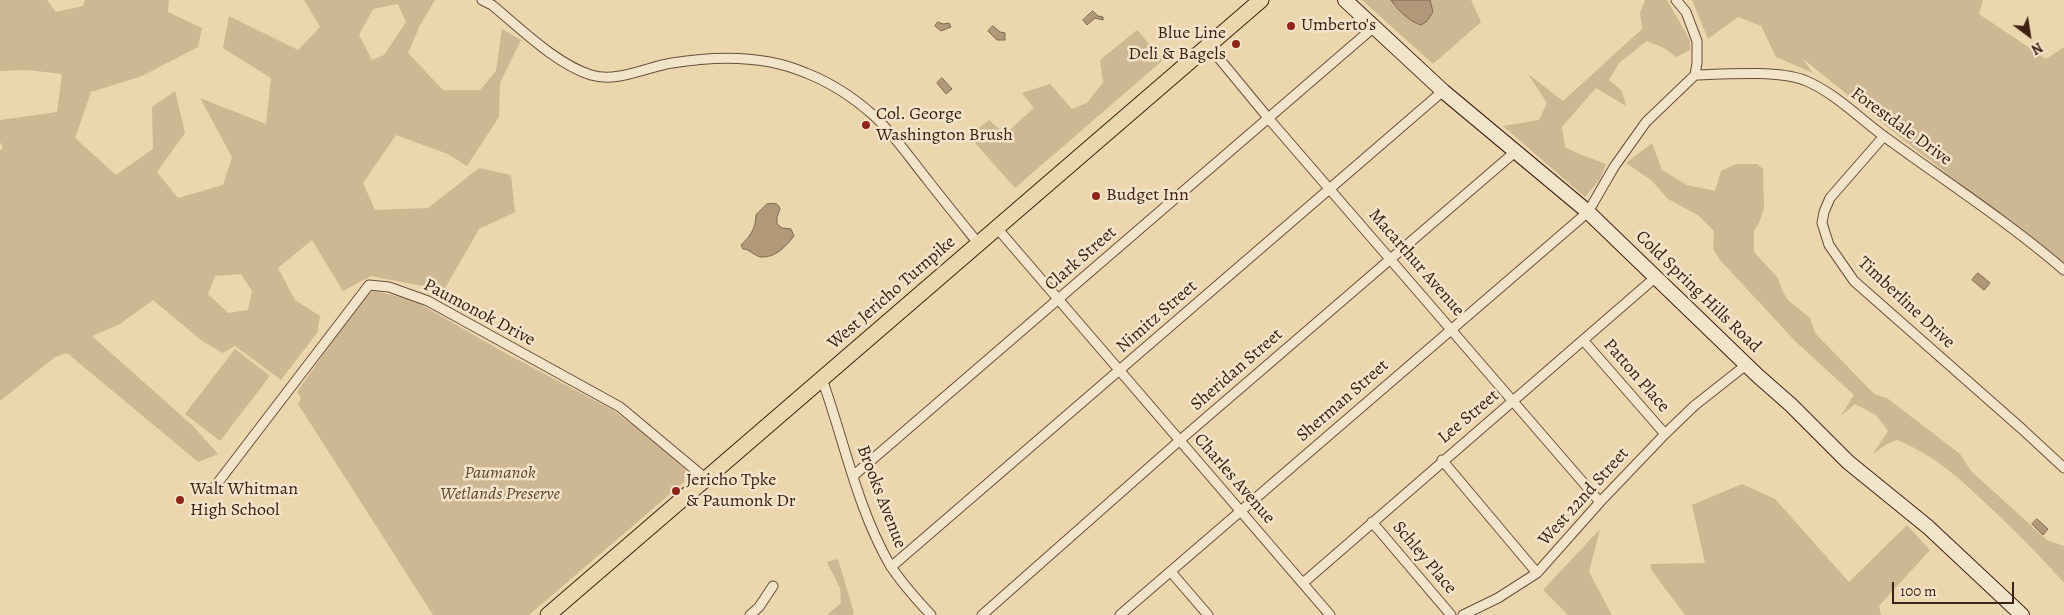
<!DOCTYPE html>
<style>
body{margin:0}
#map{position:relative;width:2064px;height:615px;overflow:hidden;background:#ebd6ad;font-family:Alegreya,serif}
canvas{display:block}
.north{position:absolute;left:2004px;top:10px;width:50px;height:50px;-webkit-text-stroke:4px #f2e4ca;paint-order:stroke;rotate:149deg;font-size:14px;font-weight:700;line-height:20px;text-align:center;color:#3e2113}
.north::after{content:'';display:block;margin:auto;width:18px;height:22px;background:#3e2113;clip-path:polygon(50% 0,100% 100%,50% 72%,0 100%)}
.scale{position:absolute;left:1892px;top:582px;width:122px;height:22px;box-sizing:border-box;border:2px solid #3e2113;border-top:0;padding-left:6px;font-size:15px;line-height:18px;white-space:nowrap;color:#3e2113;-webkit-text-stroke:4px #f2e4ca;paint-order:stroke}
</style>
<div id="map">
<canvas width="2064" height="615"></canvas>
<div class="north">N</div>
<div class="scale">100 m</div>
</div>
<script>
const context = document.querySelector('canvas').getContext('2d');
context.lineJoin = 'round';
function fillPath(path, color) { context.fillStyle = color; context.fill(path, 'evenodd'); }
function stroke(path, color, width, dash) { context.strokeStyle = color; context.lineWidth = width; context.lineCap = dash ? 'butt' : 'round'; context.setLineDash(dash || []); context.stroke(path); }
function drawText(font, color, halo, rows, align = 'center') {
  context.font = font + ' Alegreya,serif'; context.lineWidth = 5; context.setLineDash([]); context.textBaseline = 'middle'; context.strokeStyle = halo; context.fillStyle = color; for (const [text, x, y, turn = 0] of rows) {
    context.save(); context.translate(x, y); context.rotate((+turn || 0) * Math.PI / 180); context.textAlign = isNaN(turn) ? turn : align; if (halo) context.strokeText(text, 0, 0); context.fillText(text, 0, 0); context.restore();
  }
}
fillPath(new Path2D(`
 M0,0H47L56,12L83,6L85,0H169L168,12L202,28L198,47L142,76L91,92L75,138L116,175L153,149L152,107L175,91L185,133L157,172L178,198L223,185L232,157L200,98L266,124L271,78L223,48L229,16L298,50L320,27L304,0H435L420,25L408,53L443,90H480L496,71L502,29L521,40L500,83L499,117L467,166L448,154L396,135L363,183L375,210L428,208L479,168L511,175L515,212L479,229L444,290L371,276L343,291L312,240L278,268L295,300L320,316L317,333L281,380L235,346L223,353L202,341L153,300L120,324L92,336L193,426L218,454L198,462L67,353L55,357L0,401V150L3,148L0,142V120L57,112L62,74L27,70L0,71ZM398,4L406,22L384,55L372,60L359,35L373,9ZM241,274L252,291L248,310L228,313L208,294L215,276Z
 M1362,0H1391L1396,7L1427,21L1433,12L1430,0H1471L1481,22L1433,64Z
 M1645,0H1667L1690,40V50L1676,57L1664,48L1647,41L1619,63L1609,80L1622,91L1626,106L1596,88L1562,127L1565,147L1579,154L1606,164L1600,179L1585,197L1503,126L1539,120L1547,103L1528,74L1563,101L1642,29L1640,13Z
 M1692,0H1983L1979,14L2046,59L2064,47V263L1911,146L1802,58L1813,73L1776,57L1761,26L1738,17L1708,39Z
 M1137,30L1163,60L1015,188L969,136L989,120L1005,134L1034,108L1022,93L1050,84L1072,109L1087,103L1103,82L1100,60Z
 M1652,143L1662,170L1687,185L1715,191L1721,171L1736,164H1757L1763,169L1764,209L1759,223L1754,230V252L1778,278L1783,292L1788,300L1810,318L1815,333L1874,394L1887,398L1960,454L1971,471L2047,540L2064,546V583C2042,558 2019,535 1995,512C1963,482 1939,457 1897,440L1887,444L1873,454L1888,431L1876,415L1855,404L1840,417L1854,395L1795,341L1720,260L1713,249L1714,231L1698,215L1668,199L1651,180L1626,163Z
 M374,291L413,300L507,354L611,409L653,440L686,470L684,482L529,615H433L298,404L301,398L297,392L365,295Z
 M235,349L270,376L220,441L185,414Z
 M1742,484L1775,499L1849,582L1907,525L1930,550L1879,606L1881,615H1685L1652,571L1650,564L1705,563L1692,505Z
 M1600,529L1589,572L1612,615H1568L1543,590Z
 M838,559L854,613L853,615H827L841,603L840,588L827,562Z`), '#ceb793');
const water = new Path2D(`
 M1391,0H1430L1433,12L1427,21L1421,25C1408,21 1398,10 1391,0Z
 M1093,11L1098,16L1103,17V20L1095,18L1087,25L1083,20Z
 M938,22L943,24L949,23L951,27L941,31L935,26Z
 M993,26L1000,32L1005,33V40H997L988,31Z
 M942,78L952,89L946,94L937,83Z
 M767,204C773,203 778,202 780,209L777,217V224L782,228L791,229L794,236C786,246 776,258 761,257C754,256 750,249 743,249L741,245C751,236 756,227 756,215Z
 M1978,273L1990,283L1984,290L1972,280Z
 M2037,519L2048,529L2043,535L2032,524Z`);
fillPath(water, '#b09879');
stroke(water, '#826850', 1);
const street = new Path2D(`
 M482,0L492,5C520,28 556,64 591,75C617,83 646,67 672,63C715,56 765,55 806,73C829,82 854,98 873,115C893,133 909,157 926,178C943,200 961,222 978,243
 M1208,45L1269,119L1600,502
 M1695,75C1725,74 1777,70 1804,80C1834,92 1859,118 1885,137C1945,181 2007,221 2064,270
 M1884,136L1830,198L1824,212L1822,223L1829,245L1854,281L2022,429L2064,468
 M997,228L1330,615
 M1583,340L1665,434
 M822,379C844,440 857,508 890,565C901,582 917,600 931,615
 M1442,460L1537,573
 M853,476L1374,27
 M213,489L369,285L389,287L428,301L620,407L705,478
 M1372,522L1451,615
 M891,567L1443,91
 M1171,572L1208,615
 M1303,583L1657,276
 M750,615L759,607L773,586
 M982,615L1179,441L1515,152
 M1120,615L1588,212L1614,167L1646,122L1695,75L1697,63V41L1686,12L1676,0
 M1463,615L1498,598L1537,573L1600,502L1665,434L1694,406L1746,365`);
const secondary = new Path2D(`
 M1345,0L1443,91L1588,212L1758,376L1791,405L1848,462L1928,527L2022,615`);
const primary = new Path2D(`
 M548,615L1261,0`);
stroke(street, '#694e3a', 11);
stroke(secondary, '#3e2113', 16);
stroke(primary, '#3e2113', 17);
stroke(street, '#f2e4ca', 9);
stroke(secondary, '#f2e4ca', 14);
stroke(primary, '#ebd6ad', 15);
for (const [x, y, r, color] of [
 [1291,26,5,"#8f2418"],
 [1236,44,5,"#8f2418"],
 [866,125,5,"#8f2418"],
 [1096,196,5,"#8f2418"],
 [676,491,5,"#8f2418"],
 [180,500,5,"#8f2418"]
]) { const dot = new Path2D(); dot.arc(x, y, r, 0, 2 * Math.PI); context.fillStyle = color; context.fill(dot); stroke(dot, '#f2e4ca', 2); }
drawText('18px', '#3e2113', '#f2e4ca', [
 ["Umberto's",1301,26],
 ["Blue Line",1226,34,"right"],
 ["Deli & Bagels",1226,55,"right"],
 ["Col. George",876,115],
 ["Washington Brush",876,136],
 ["Budget Inn",1106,196],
 ["Jericho Tpke",686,481],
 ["& Paumonk Dr",686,502],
 ["Walt Whitman",190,490],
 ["High School",190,511]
], 'left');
drawText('18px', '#3e2113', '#f2e4ca', [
 ["Forestdale Drive",1901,127,36],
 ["Clark Street",1081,259,-41],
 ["Macarthur Avenue",1416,263,49],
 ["Cold Spring Hills Road",1698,292,44],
 ["West Jericho Turnpike",892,293,-41],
 ["Timberline Drive",1906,303,43],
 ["Paumonok Drive",479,313,28],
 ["Nimitz Street",1157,317,-41],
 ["Sheridan Street",1237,370,-41],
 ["Patton Place",1636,376,49],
 ["Sherman Street",1343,401,-41],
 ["Lee Street",1469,417,-40],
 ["Charles Avenue",1234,479,49],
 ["Brooks Avenue",881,497,69],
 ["West 22nd Street",1584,497,-48],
 ["Schley Place",1424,558,50]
]);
drawText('italic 18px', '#624633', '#f2e4ca', [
 ["Paumanok",500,474],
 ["Wetlands Preserve",500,495]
]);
</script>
